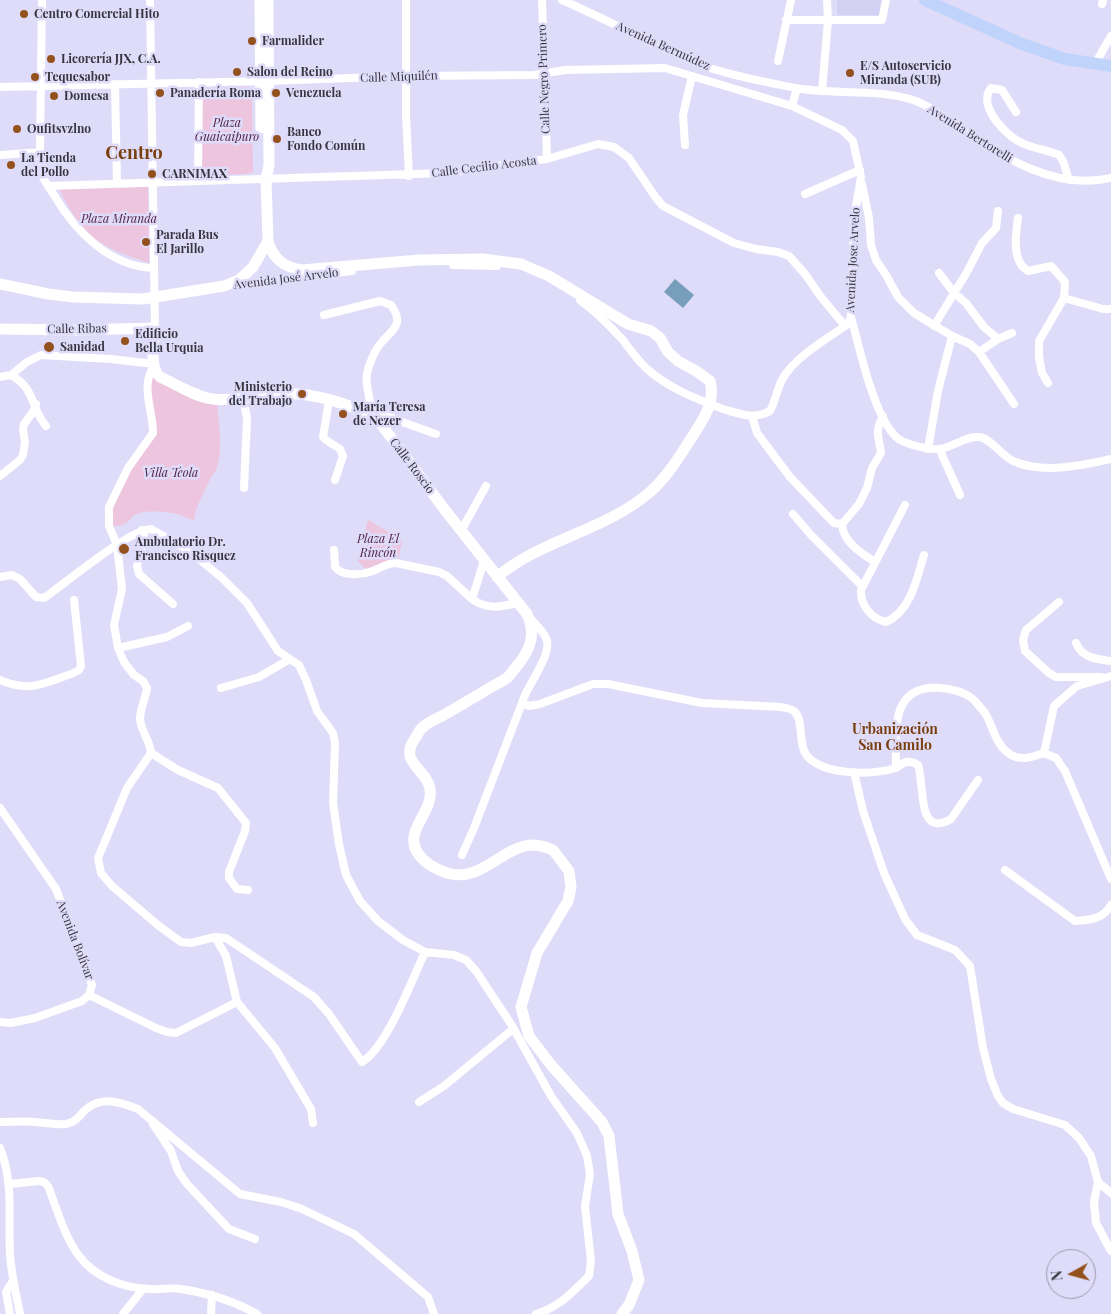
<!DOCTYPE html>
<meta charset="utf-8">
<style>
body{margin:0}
#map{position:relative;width:1111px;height:1314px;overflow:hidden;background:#dfdcf9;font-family:"Playfair Display",serif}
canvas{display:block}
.north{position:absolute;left:1046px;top:1249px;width:50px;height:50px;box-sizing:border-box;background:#dfdcf9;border:1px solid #9b99af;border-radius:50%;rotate:263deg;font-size:14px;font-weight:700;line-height:20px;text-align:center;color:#363540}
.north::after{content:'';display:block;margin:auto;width:18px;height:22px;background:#93511e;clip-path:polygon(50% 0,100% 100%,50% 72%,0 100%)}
</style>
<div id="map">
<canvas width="1111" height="1314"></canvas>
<div class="north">N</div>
</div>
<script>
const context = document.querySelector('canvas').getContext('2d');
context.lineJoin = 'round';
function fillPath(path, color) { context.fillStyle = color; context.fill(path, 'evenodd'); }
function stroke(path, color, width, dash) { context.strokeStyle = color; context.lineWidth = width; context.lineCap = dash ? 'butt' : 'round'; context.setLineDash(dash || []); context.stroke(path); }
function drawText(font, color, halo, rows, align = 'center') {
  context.font = font + ' "Playfair Display",serif'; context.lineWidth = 5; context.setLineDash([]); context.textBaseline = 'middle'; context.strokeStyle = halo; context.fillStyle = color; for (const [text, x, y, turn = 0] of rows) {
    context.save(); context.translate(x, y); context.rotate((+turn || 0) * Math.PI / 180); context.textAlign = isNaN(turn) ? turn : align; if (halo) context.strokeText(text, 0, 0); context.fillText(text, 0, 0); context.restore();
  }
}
fillPath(new Path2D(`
 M837,0H882L879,15H837Z`), '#d4d0f4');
fillPath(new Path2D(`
 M248,87L252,91L253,172L246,174L205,175L202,170V91L208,88Z
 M148,187L149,263C99,247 82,236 59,189Z
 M156,373L217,400C218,418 226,466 211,477L197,507L194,520C188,520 185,516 180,515C172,512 148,510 140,513C126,517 132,528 109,526V507L153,433L149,374Z
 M368,520L402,540L399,557L365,569L357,560Z`), '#eec5df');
fillPath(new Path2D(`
 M675,279L694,295L683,308L664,292Z`), '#779ebb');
stroke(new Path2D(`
 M42,0L40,152C40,159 40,169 42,175C45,182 50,189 54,195C75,231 109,266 153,268
 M150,0L155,328
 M406,0V115L409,176
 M542,0L547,159
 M562,0C592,13 621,28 651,42C670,51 690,62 710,68C737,77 767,82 795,88C832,95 881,88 916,101C932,107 947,119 961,129C1005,158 1056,191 1111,178
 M1102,4L1103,0
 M786,20H882L886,0
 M778,61L791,0
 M1095,64L1111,36
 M115,84L117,183
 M0,87L268,81L406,76L534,75L565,70L665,68L792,106L842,130L853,141L861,177L854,218L851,317L848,324C827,339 796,356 783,378C777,388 776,400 770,411C754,420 740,414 723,409C696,399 668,388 646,368C637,360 630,349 622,339C609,325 595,311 580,300
 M822,91L828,21L827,0
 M792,106L797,88
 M1016,112L1002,90L991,88C977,106 1006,136 1022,143C1034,149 1048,150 1059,155L1063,161L1069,180
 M685,145L683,115L692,76
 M0,155L40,152
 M198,181L199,82
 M862,184L869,218L871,245L876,260L886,275L898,297L914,313L952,336L970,344L979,352L1014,404
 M48,186L444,173L547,159L598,144L614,147L629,158L656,198L663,206L734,243L756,249L778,252L789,256L805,274L821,297L845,326
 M805,194L860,170
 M1018,218C1016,234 1011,261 1028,271L1051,266L1065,282L1064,298L1039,341V357L1042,373L1048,383
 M453,265L497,266
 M939,273L954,293L966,303L984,327L998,339
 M234,285L352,271
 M1064,298L1103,309H1111
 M324,315L380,301L391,305C409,330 383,332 374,354C370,363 365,374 367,384C368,396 372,404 370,415
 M851,317C860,349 873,414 896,437C903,444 929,450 940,449C953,447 971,433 983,438C994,443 1002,455 1013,461C1042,474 1081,466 1111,459
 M934,326L967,272L982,243L996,228L998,211
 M979,352L998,339L1012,333
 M11,375C37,390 30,408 46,426
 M0,377L11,375L27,362L41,355L111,359L154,364
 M243,397L247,419L244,488
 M329,401L323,437L326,440L340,449L343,456L335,480
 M372,405L394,419L436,434
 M752,416L757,433L790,477L830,519L834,523L842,524
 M928,449L938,391L952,336
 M941,449L942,455L960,495
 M0,476L20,460L23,455L25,442L23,430L24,424L33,412L36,404
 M905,505L861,590C860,605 872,619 886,622C911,611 917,578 924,555
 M793,514L811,535L862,586
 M142,530L144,535L137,566L139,574L173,604
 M461,531L486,486
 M334,550L335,567C343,577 362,575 373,571C381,568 387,563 396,563L439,572L447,576L472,599L484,561
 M875,562C861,553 843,542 842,524L859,504L867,488L872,468L881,453C879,436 874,433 883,416
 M0,577L12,575L20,579L36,597L44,598C66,583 128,530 151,529L188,550L222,578L247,603L278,651L299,665L306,680L317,711L333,733L335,743L333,803L339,844L346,875L360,901L378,921L403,940L425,952L454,955L466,960L476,971L511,1024L551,1096L577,1133L587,1156L590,1174L585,1206L591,1261L589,1276C571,1293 560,1307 536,1314
 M472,599C487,610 500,607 517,603
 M1059,602L1026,630L1023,640L1025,651L1049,673L1056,677H1101
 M531,619C536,625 543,631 546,638C554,654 525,688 522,703L529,706L540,704L593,684H608L702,703L781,707C784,708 789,708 792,710C805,716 797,744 807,756C825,776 873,775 896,768C896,734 889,684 940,688C952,689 966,692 975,701C978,705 982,709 985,713C994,728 995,745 1011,755C1022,761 1033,757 1044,753L1054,706L1077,686L1111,676
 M1076,643C1082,658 1096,659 1111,661
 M118,648L167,637L188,626
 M0,680C23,690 35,687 57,679C65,676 73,674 79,670L81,666L74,600
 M221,688L259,677L290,659
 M151,753L178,770L218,788L246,823L245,831L229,872V878L237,889L248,890
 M1044,753L1056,758L1065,771L1111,879
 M896,768C904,762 909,759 918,765C925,784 916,839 951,819L978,780
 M854,772L863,811L884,873L905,919L917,935L955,950L970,966L983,1048L991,1079L998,1096L1003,1103L1013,1109L1065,1125L1079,1138L1091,1156L1098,1182L1094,1202L1096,1223L1111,1251
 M0,808L56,889L92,985L89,995L82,1001L35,1018L11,1023L0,1022
 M462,855L474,828L522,703
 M1005,870L1075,921C1091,920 1103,919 1111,905
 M215,937L226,938L314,997L329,1014L362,1062C387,1047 412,980 425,952
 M89,995L156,1028L167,1032L176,1033L237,1002L226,956L215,937L191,943L181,942L159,926L112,886L101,873L98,858L113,822L127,788L151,753C150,741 141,731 140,719C140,708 146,698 147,688L143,681L134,675L124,662L118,648L114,625L122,589L117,545L109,526V507L128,468L153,433C153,410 140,386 154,366
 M237,1002L275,1048L311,1109L313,1123
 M419,1102L444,1086L513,1029
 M0,1122C12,1122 23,1121 35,1122C45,1123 56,1125 66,1124C75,1122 78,1118 84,1111C101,1095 119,1102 138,1109L240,1194L281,1202L302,1209L354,1234L428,1297L434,1314
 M153,1124L171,1151L178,1171L187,1184L229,1229L255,1239
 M0,1148C14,1183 8,1216 10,1253C11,1274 16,1293 20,1314
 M1098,1182L1111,1193
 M10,1184L39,1181L44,1182L48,1186C57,1209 64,1236 79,1256C96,1278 123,1288 150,1289C160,1290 171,1287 181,1289C208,1293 234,1301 257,1314
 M10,1314L6,1292L13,1281
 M123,1314L143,1289
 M211,1314L212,1295`), '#fff', 8);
stroke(new Path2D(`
 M260,0L261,128
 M268,241C273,259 284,267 302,270L419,260L483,259L521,264L549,276L628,324L651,331L660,338L668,352L678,361L696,371L710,381C716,402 703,420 692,437C679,457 668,476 650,492C605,531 542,539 497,577
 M0,284L48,294L73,297L143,299L224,286L239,280L253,267L268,241L266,179L269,165L268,0
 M0,329L78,330L155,328C154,342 149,367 160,377C176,384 195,397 213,399C232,402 257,395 277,394C308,391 358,404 381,424L445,510L527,614C536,634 531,649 517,666C514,669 511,674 508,677C502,682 494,685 488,689C473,698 458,707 442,716C436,719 428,722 423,727C419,730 417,736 414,740C399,763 427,769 430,789C434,812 404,830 417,852C424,863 435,869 447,873C481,883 500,848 531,845C538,845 546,847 553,850L569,871L571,887L568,901L537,953L521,1007L529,1036L551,1065L602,1122L609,1136L618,1214L632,1251L639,1280L629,1305L622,1314`), '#fff', 11);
stroke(new Path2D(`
 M925,0L1022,44L1065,59L1111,66`), '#c0d3fb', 12);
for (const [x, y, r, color] of [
 [24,14,5,"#93511e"],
 [252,41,5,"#93511e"],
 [51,59,5,"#93511e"],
 [237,72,5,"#93511e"],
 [850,73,5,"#93511e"],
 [35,77,5,"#93511e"],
 [160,93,5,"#93511e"],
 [276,93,5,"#93511e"],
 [54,96,5,"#93511e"],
 [17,129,5,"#93511e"],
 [277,139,5,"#93511e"],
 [11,165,5,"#93511e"],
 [152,174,5,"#93511e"],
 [146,242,5,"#93511e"],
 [125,341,5,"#93511e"],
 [49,347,6,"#93511e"],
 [302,394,5,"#93511e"],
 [343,414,5,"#93511e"],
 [124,549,6,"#93511e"]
]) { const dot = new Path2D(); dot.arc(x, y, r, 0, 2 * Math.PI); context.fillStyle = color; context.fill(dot); stroke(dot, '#dfdcf9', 2); }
drawText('bold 12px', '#363540', '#dfdcf9', [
 ["Centro Comercial Hito",34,14],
 ["Farmalider",262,41],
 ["Licorería JJX, C.A.",61,59],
 ["E/S Autoservicio",860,66],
 ["Miranda (SUB)",860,80],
 ["Salon del Reino",247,72],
 ["Tequesabor",45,77],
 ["Panadería Roma",170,93],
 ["Venezuela",286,93],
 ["Domesa",64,96],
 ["Oufitsvzlno",27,129],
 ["Banco",287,132],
 ["Fondo Común",287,146],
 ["La Tienda",21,158],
 ["del Pollo",21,172],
 ["CARNIMAX",162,174],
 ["Parada Bus",156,235],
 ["El Jarillo",156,249],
 ["Edificio",135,334],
 ["Bella Urquia",135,348],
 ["Sanidad",60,347],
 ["Ministerio",292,387,"right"],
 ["del Trabajo",292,401,"right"],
 ["María Teresa",353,407],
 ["de Nezer",353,421],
 ["Ambulatorio Dr.",135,542],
 ["Francisco Risquez",135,556]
], 'left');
drawText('12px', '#363540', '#dfdcf9', [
 ["Avenida Bermúdez",663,46,24],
 ["Calle Miquilén",399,77,-2],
 ["Calle Negro Primero",544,79,-92],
 ["Avenida Bertorelli",970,134,32],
 ["Calle Cecilio Acosta",484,167,-7],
 ["Avenida Jose Arvelo",853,260,-87],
 ["Avenida José Arvelo",286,279,-7],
 ["Calle Ribas",77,329,-1],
 ["Calle Roscio",412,466,53],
 ["Avenida Bolívar",75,940,69]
]);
drawText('italic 12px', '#4e1b40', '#dfdcf9', [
 ["Plaza",227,123],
 ["Guaicaipuro",227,137],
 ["Plaza Miranda",119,219],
 ["Villa Teola",171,473],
 ["Plaza El",378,539],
 ["Rincón",378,553]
]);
drawText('bold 14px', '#7a3f0e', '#dfdcf9', [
 ["Urbanización",895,730],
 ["San Camilo",895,746]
]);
drawText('bold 18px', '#7a3f0e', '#dfdcf9', [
 ["Centro",134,153]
]);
</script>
